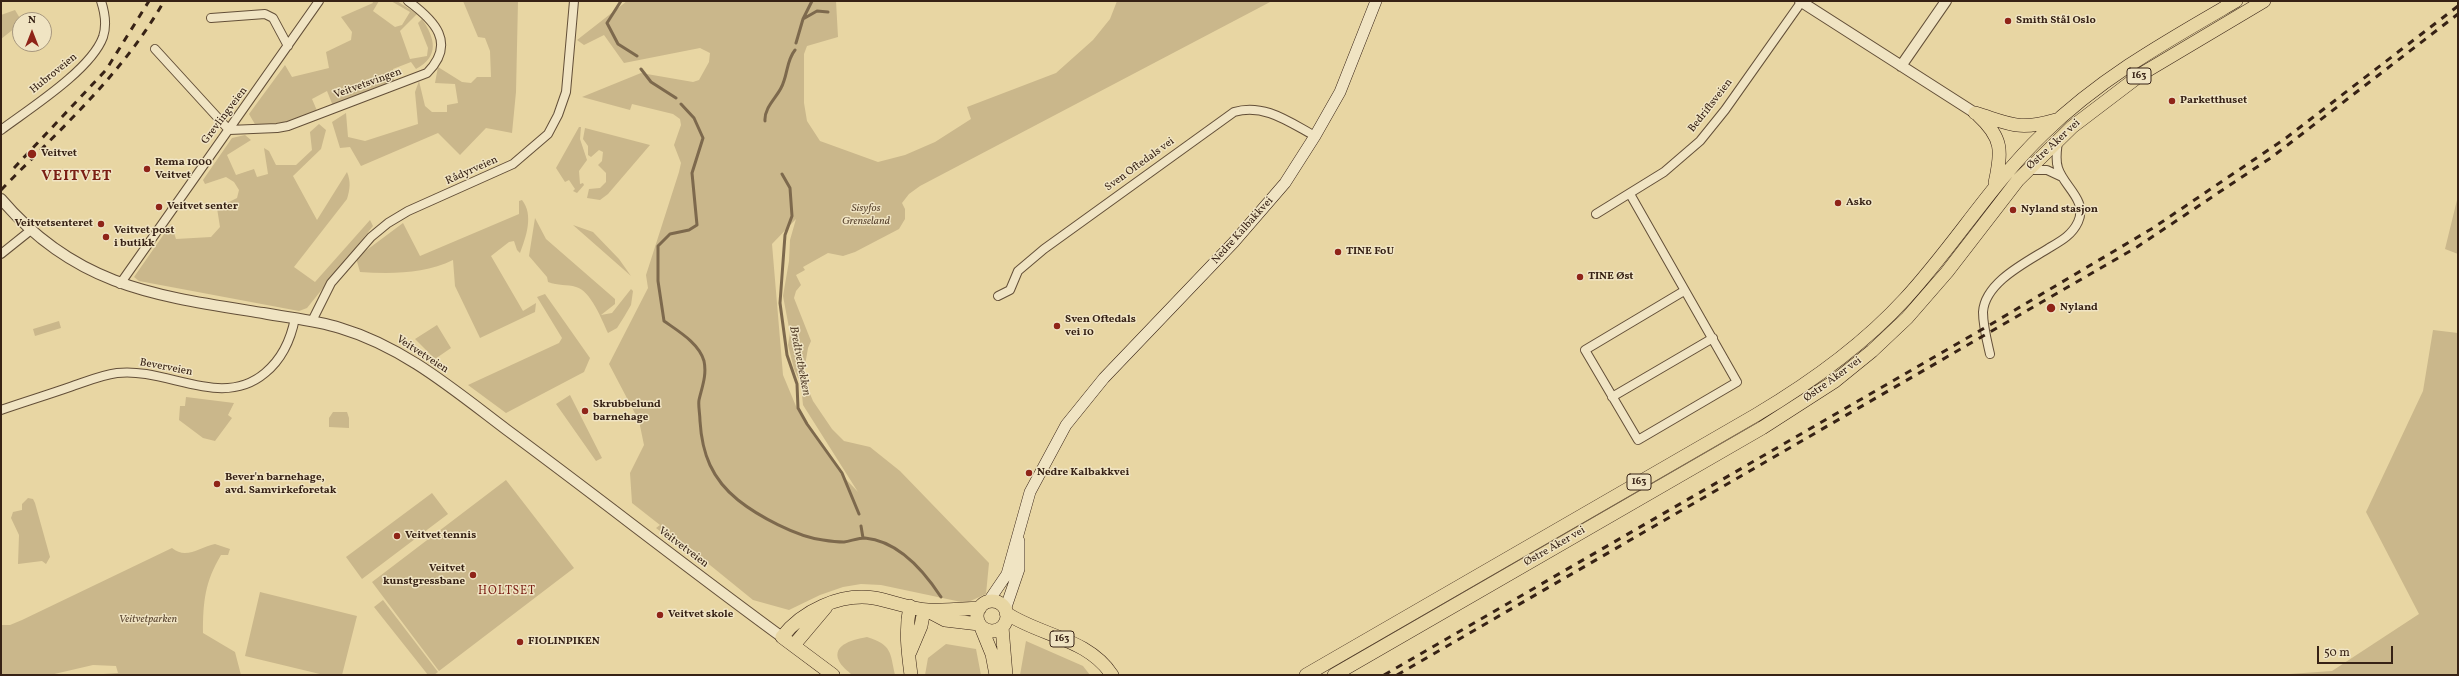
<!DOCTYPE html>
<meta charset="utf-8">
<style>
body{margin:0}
#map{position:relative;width:2459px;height:676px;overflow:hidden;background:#e8d6a3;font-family:Vollkorn,serif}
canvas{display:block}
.frame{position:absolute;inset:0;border:2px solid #372215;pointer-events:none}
.north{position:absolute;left:12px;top:12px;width:40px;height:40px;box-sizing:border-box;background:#f0e4c3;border:1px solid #a6967d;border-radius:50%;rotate:0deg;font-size:11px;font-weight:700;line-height:16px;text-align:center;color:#372215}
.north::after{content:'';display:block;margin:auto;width:14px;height:18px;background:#8f2418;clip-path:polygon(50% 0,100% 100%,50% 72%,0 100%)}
.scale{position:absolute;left:2317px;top:646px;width:76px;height:18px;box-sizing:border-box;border:2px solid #372215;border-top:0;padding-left:5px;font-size:12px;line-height:14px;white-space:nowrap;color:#372215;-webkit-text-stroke:3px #f0e4c3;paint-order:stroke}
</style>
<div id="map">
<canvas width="2459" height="676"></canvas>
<div class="frame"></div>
<div class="north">N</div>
<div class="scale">50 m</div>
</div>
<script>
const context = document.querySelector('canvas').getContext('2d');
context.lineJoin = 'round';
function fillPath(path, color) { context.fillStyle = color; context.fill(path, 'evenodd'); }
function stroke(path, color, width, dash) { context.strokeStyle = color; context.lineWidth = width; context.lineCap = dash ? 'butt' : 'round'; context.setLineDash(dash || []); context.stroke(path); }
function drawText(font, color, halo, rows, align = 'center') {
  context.font = font + ' Vollkorn,serif'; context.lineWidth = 3; context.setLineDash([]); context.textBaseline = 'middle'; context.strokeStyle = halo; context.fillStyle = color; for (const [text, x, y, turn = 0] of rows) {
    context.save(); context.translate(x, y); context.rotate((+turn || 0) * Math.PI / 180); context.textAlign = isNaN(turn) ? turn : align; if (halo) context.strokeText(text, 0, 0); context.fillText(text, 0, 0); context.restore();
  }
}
fillPath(new Path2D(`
 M372,1H379L373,11L395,27L402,25L410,12L391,1H397L417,14L400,31L410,59L427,56L428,48L418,23L422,19C435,38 440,56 416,69L411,62L393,69L394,81L333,106L327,91L312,99L318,113L291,121L256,126L249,114L285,65L292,77L329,68L326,52L351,40L352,32L341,17L373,3Z
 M463,1H518L516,92L512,133L486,128L460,155L438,133L361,166L350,147L340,148L332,122L346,113L348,137L365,141L418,124L415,92L419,81L425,106L432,112H447V105L458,103L455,84L435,83L438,67L462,82L471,83L477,77H491L490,51L485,38L478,37Z
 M627,1H836L838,37L807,46L804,54V103L807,121L820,141L878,162L905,155L935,142L971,119L967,107L1056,73L1093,40L1110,19L1117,1H1272L920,186L909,194L902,203L905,209V219L899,229L855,252L843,256L828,253L803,267L805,270L796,275L801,285L796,291L794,298L811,341L808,348L803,377L813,401L832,429L844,441L870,447L900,471L989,563L986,594L966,603L881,585L861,584L843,587L820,595L789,610L753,600L705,561L703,563L656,528L660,525L632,503L630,473L644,445L639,421L609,364L648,288L646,275L679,172L681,163L674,145L681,125L680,119L673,114L632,104L630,110L582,97L641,73L693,82L699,80L709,62L710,53L700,48L624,63L604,35L584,45L577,40ZM796,219L790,240L789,261L783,296L790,333L788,345L794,369L801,384L803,405L858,492L841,474L798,411L783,375L772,244Z
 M15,10L21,20L20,24L1,39V15Z
 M319,124L326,130L321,149L293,176L317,220L347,172C351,182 350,189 347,199L294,267L315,282L370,220L373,226L307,308L299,311L139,281L134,277L171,224L176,239L211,237L220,227L217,208L237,198L239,190L234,182L226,177L205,184L203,180L232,138L245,135L251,140L227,155L236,175L254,169L257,177L268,174L264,148L269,151L276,165H296L312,150L310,132Z
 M579,127H581L580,139L587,160L579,171L580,184L583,183L584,185L577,193L573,191L575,189L569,180L565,182L556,168Z
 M585,128L650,145L608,194L600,200L587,198L589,189L600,188L606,182V173L598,165L602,161L603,152L599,150L591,157L588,155V146L583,139Z
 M2458,196V254L2445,249Z
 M522,200C534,215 526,237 520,253L517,250L514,241L509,242L491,256L523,311L536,303L535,312L480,338L455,286L453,260C425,274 391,274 360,272L356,258L403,223L420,256L519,214V201Z
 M535,218L546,239L615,299V304L601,315L612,313L631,289L633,291L631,305L624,317L617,328L608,333C602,320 591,291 576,287C567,284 558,286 548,282L547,277L529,256Z
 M573,225L593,232L619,259L631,276Z
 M545,294L590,358L584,372L506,413L468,385L559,343L562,338L537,297Z
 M59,321L61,328L35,336L33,329Z
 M437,325L451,348L435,359L415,339Z
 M2433,330L2458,333V675H2275L2332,671L2419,614L2366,512L2423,391Z
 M570,395L602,458L596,461L556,404Z
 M186,397L234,403L228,415L232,418L215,441L203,438L179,420L180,406H185Z
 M333,412H347L349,418V428L329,427V418Z
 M506,480L574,568L439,671L372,582Z
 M432,493L448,514L362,579L346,557Z
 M28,498L33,499L35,503L50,557L46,564L42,561L18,564L19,535L11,518L13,512L22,510V504Z
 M215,544L230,549L228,555H221C205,582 203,601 203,633L235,652L241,675H89L118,673L116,666L93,665L50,675H1V625H10L22,620L172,548C186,560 200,547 215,544Z
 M260,592L357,616L342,675H324L245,656Z
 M383,600L438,672L434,675H428L374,607Z
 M867,637C892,645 890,652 895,675H852C848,671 841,666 839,661C831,644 856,639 867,637Z
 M1026,641L1083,666L1090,675H1020Z
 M946,644L976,649L981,675H925L928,658Z`), '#cab78b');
stroke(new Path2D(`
 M621,1L607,23L618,44L637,56
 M803,19L812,1
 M796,43L803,19L817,11L828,12
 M641,69L651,82L676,98
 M681,104L694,118L703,138L692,173L697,225L689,230L670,234L658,246V281L664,321C678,331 699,343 704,361C707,375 702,387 699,400C698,406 700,414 700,421C702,454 712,479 738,500C758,516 797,537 823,540C829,541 837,542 844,542C851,541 858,538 865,538C898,541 924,571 941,597
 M765,121C764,108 776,98 781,88C788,75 786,61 795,50
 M782,174L790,188L792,216L785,235L780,303L787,355L797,384L798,408L807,424L842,473L859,514
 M861,526L863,538`), '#7d694d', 3);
const minor = new Path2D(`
 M211,18L265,14L273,18L288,46
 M155,49L229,130L277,128L288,126L427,73C457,43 434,20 408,1
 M1,130C29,109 91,70 103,37C107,25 105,13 101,1
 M2027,170H2047L2062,177
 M1630,194L1737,382L1638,440L1585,350L1684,291
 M1596,214L1664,172L1700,141L1725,110L1802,1
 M1,254L31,230
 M120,284L319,1
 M998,296L1010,290L1018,271L1044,249L1234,112C1264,103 1289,122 1315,136
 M312,321L331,283L371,237L388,223L408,211L513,164L548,134L558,115L566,92L574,1
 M1990,354C1987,341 1983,326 1983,312C1985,282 2027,262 2049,248C2061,241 2072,235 2078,222C2088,200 2064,187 2058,168C2055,159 2057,150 2058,141
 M1612,397L1713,338
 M1,410C24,402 47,395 70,387C85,382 101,375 117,373C167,367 221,410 265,373C282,359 291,339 295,318`);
const tertiary = new Path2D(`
 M1800,1L1975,113
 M1901,66L1946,1
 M1,199C76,287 157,296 263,313C289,318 315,320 340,328C404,347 454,390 507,430C599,498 689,569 782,637`);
const secondary = new Path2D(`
 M988,602L1007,574L1030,492L1066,425L1104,378L1234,242L1285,183L1315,136L1340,92L1376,1
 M1005,610L1019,569V541`);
const trunk = new Path2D(`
 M1975,113C2011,124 2018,131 2056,120
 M1978,115C2003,138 2002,151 1995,183
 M977 616a15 15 0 1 1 30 0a15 15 0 1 1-30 0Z
 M910,606C905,630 908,652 911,675
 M926,610L945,620L979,624
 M1006,613C1040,636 1088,638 1112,675
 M981,627L992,654L996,675
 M1002,627L1006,675
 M794,645L826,607
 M910,652L921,626L924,610
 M833,675L782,637C802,611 840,593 874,598C892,601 910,609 928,610C944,611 963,609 980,608
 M1306,675L1756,415C1810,383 1862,346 1905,299C1954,246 1991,184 2043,134C2100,78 2167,41 2236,1
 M1334,675L1762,428L1835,381L1872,351L1907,318L1947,272L2018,180L2072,127L2143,73L2264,1`);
stroke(minor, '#634f38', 10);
stroke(tertiary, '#634f38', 12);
stroke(secondary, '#372215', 12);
stroke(trunk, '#372215', 14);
stroke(minor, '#f0e4c3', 8);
stroke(tertiary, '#f0e4c3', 10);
stroke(secondary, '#f0e4c3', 11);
stroke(trunk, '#e8d6a3', 13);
stroke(new Path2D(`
 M14,168L106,70L149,1
 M1,190C59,130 123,74 164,1
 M1384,675L1993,323L2153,228L2286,138L2458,6
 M1397,675L2137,247L2272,157L2458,14`), '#372215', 3, [7, 7]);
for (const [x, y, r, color] of [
 [2008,21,4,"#8f2418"],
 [2172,101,4,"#8f2418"],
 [32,154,5,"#8f2418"],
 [147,169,4,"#8f2418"],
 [1838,203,4,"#8f2418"],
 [159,207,4,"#8f2418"],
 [2013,210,4,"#8f2418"],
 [101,224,4,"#8f2418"],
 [106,237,4,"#8f2418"],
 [1338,252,4,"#8f2418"],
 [1580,277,4,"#8f2418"],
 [2051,308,5,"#8f2418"],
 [1057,326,4,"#8f2418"],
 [585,411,4,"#8f2418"],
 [1029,473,4,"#8f2418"],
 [217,484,4,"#8f2418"],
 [397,536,4,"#8f2418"],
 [473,575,4,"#8f2418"],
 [660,615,4,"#8f2418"],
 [520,642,4,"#8f2418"]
]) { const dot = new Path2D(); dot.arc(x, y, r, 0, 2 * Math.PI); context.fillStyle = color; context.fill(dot); stroke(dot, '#f0e4c3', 1.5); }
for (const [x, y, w] of [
 [2139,76,24],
 [1639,482,24],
 [1062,639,24]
]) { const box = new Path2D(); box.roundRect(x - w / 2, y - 8, w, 16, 3); context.fillStyle = '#f0e4c3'; context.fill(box); stroke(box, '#372215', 1); }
drawText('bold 10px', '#372215', null, [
 ["163",2139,76],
 ["163",1639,482],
 ["163",1062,639]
]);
drawText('bold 11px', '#372215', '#f0e4c3', [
 ["Smith Stål Oslo",2016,21],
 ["Parketthuset",2180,101],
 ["Veitvet",41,154],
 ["Rema 1000",155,163],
 ["Veitvet",155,176],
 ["Asko",1846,203],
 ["Veitvet senter",167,207],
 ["Nyland stasjon",2021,210],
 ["Veitvetsenteret",93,224,"right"],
 ["Veitvet post",114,231],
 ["i butikk",114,244],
 ["TINE FoU",1346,252],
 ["TINE Øst",1588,277],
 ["Nyland",2060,308],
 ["Sven Oftedals",1065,320],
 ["vei 10",1065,333],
 ["Skrubbelund",593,405],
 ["barnehage",593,418],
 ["Nedre Kalbakkvei",1037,473],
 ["Bever'n barnehage,",225,478],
 ["avd. Samvirkeforetak",225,491],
 ["Veitvet tennis",405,536],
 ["Veitvet",465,569,"right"],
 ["kunstgressbane",465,582,"right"],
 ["Veitvet skole",668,615],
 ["FIOLINPIKEN",528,642]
], 'left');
drawText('11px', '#372215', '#f0e4c3', [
 ["Hubroveien",54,74,-39],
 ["Veitvetsvingen",368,84,-20],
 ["Bedriftsveien",1711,106,-52],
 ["Grevlingveien",225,116,-53],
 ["Østre Aker vei",2054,145,-43],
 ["Sven Oftedals vei",1140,165,-36],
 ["Rådyrveien",472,171,-24],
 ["Nedre Kalbakkvei",1243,231,-48],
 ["Veitvetveien",422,355,33],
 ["Beverveien",166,368,11],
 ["Østre Aker vei",1833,380,-36],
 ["Østre Aker vei",1555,547,-30],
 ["Veitvetveien",683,548,37]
]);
drawText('italic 11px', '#5c4732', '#f0e4c3', [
 ["Sisyfos",866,209],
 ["Grenseland",866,222],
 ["Veitvetparken",148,620]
]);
drawText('italic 12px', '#5a4631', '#f0e4c3', [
 ["Bredtvetbekken",799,361,79]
]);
context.letterSpacing = '1px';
drawText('12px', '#7a1f14', '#f0e4c3', [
 ["HOLTSET",507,592]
]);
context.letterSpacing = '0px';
context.letterSpacing = '1px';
drawText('bold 15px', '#7a1f14', '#f0e4c3', [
 ["VEITVET",77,177]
]);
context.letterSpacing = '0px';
</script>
